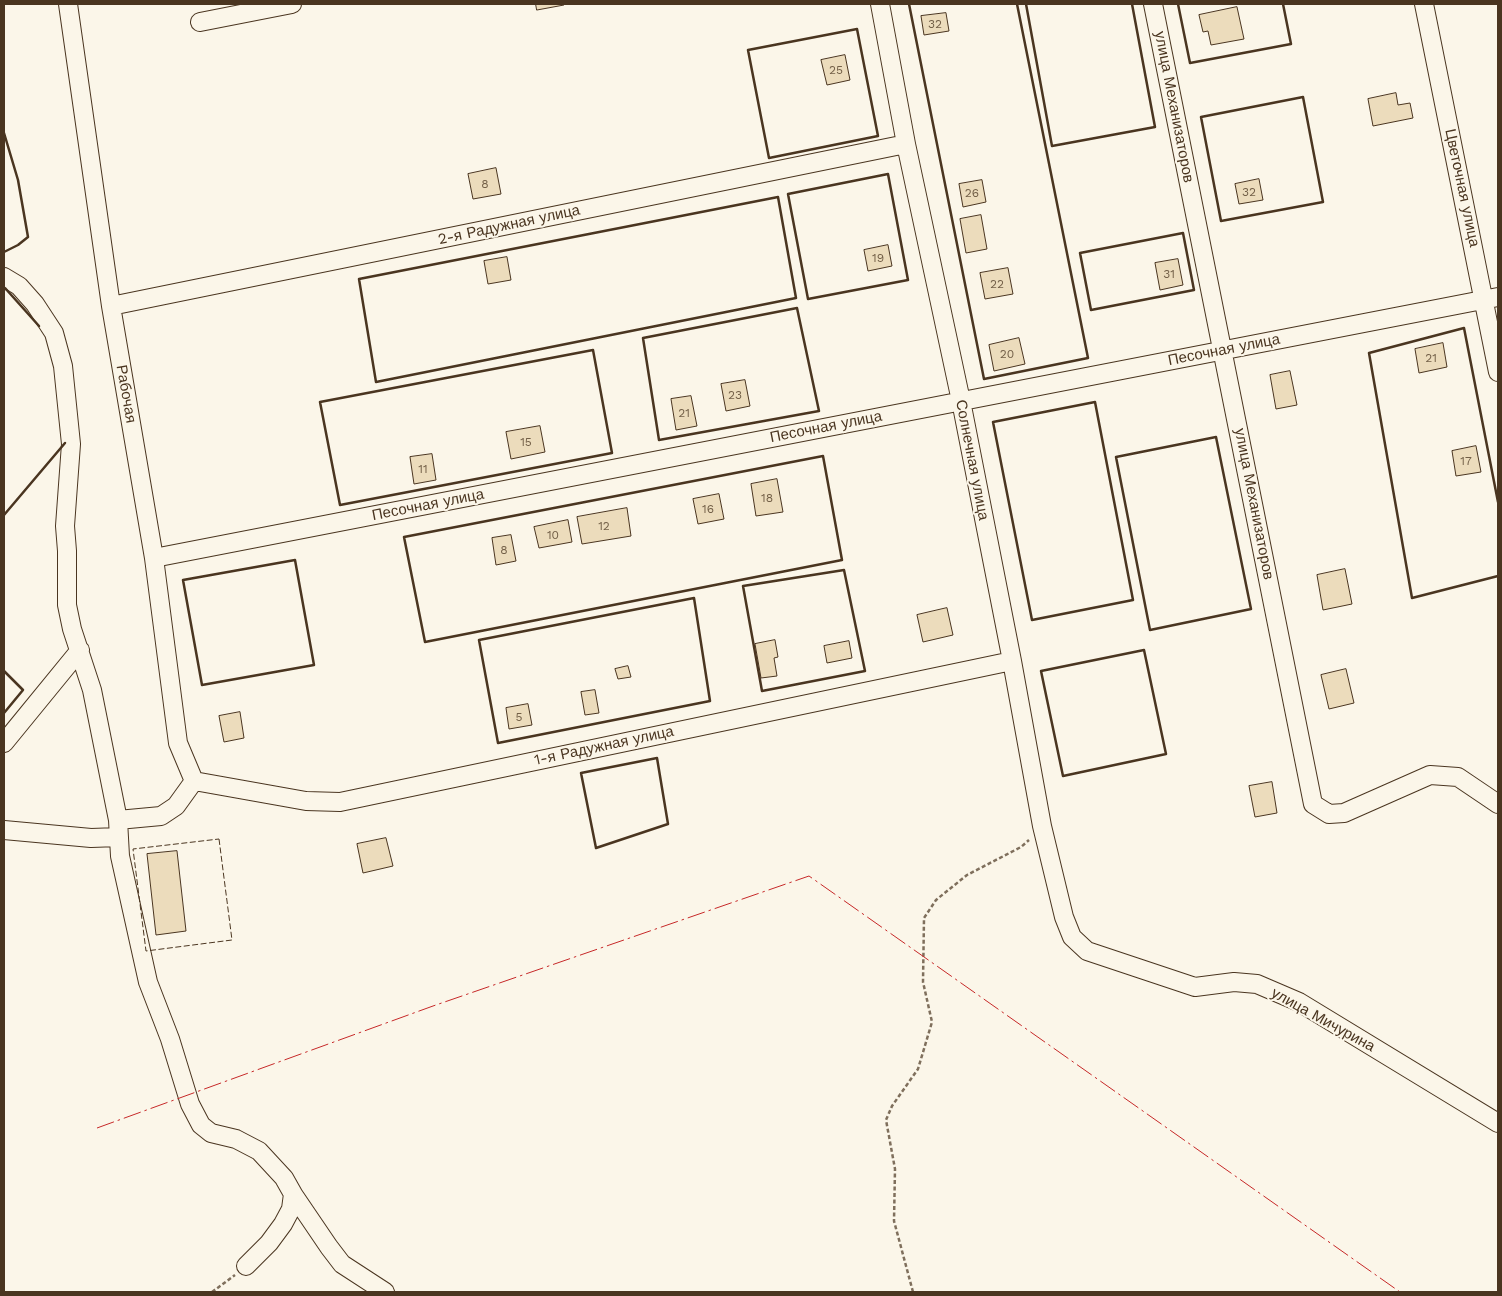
<!DOCTYPE html>
<meta charset="utf-8">
<style>
body{margin:0}
#map{position:relative;width:1502px;height:1296px;overflow:hidden;background:#fbf6e9;font-family:"Work Sans",sans-serif}
canvas{display:block}
.frame{position:absolute;inset:0;border:5px solid #4a3520;pointer-events:none}
</style>
<div id="map">
<canvas width="1502" height="1296"></canvas>
<div class="frame"></div>
</div>
<script>
const context = document.querySelector('canvas').getContext('2d');
context.lineJoin = 'round';
function fillPath(path, color) { context.fillStyle = color; context.fill(path, 'evenodd'); }
function stroke(path, color, width, dash) { context.strokeStyle = color; context.lineWidth = width; context.lineCap = dash ? 'butt' : 'round'; context.setLineDash(dash || []); context.stroke(path); }
function drawText(font, color, halo, rows, align = 'center') {
  context.font = font + ' "Work Sans",sans-serif'; context.lineWidth = 4; context.setLineDash([]); context.textBaseline = 'middle'; context.strokeStyle = halo; context.fillStyle = color; for (const [text, x, y, turn = 0] of rows) {
    context.save(); context.translate(x, y); context.rotate((+turn || 0) * Math.PI / 180); context.textAlign = isNaN(turn) ? turn : align; if (halo) context.strokeText(text, 0, 0); context.fillText(text, 0, 0); context.restore();
  }
}
const building = new Path2D(`
 M536,4H563L564,5L537,10Z
 M1237,7L1244,39L1211,45L1208,31L1203,32L1199,15Z
 M946,13L949,31L924,35L921,16Z
 M845,55L850,80L827,85L821,60Z
 M1396,93L1398,105L1410,103L1413,118L1373,126L1368,99Z
 M496,168L501,194L473,199L468,174Z
 M1259,179L1263,200L1239,204L1235,184Z
 M982,180L986,202L963,207L959,184Z
 M981,215L987,249L966,253L960,219Z
 M888,245L892,266L868,271L864,250Z
 M507,257L511,280L488,284L484,261Z
 M1178,259L1183,285L1160,290L1155,263Z
 M1008,268L1013,294L985,299L980,273Z
 M1019,338L1025,364L994,371L989,345Z
 M1443,343L1447,367L1419,373L1415,349Z
 M1290,371L1297,405L1276,409L1270,375Z
 M745,380L750,406L726,411L721,384Z
 M691,396L697,426L676,430L671,399Z
 M540,426L545,452L511,459L506,432Z
 M1476,446L1481,472L1456,476L1452,451Z
 M432,454L436,480L414,484L410,457Z
 M777,479L783,512L756,516L751,484Z
 M719,494L724,519L698,524L693,499Z
 M627,508L631,536L582,544L577,517Z
 M568,520L572,542L539,548L534,527Z
 M511,535L516,561L496,565L492,538Z
 M1345,569L1352,604L1323,610L1317,575Z
 M947,608L953,635L923,642L917,615Z
 M775,640L778,657L774,658L777,676L761,678L755,644Z
 M849,641L852,658L827,663L824,646Z
 M628,666L631,677L618,679L615,669Z
 M1346,669L1354,703L1329,709L1321,675Z
 M595,690L599,713L585,715L581,692Z
 M528,704L532,725L509,729L506,708Z
 M240,712L244,738L224,742L219,716Z
 M1272,782L1277,813L1255,817L1249,786Z
 M386,838L393,866L363,873L357,844Z
 M177,851L186,931L156,935L147,854Z`);
fillPath(building, '#ecdcbc');
stroke(building, '#4a3520', 1);
const minor = new Path2D(`
 M68,4L111,306L154,558L178,743L194,781
 M880,4L906,144L961,401L1012,661L1042,826L1064,917L1072,937L1087,951L1195,987L1234,982L1257,984L1299,1002L1498,1123
 M1153,4L1313,804L1329,814L1344,813L1430,775L1458,777L1498,804
 M1424,4L1498,372
 M200,22L292,4
 M4,277L19,286L35,304L54,333L63,366L71,444L65,526L67,551V605L72,629L92,690L118,820L120,856L148,982L170,1039L190,1104L201,1125L211,1133L236,1139L259,1151L284,1178L293,1194L291,1209L283,1224L269,1243L246,1266
 M111,306L906,144
 M154,558L1498,297
 M4,743L80,650
 M194,781L306,801L340,802L1012,661
 M118,820L161,816L176,806L194,781
 M4,830L91,838L119,837
 M293,1194L329,1247L342,1264L385,1292`);
stroke(minor, '#4a3520', 20);
stroke(new Path2D(`
 M212,1292L235,1275
 M913,1292L894,1221L895,1169L886,1120L892,1106L918,1069L932,1022L923,982L924,918L936,900L967,875L1021,847L1029,840`), '#7f6f5c', 2.5, [4, 2.5]);
stroke(minor, '#fbf6e9', 18);
stroke(new Path2D(`
 M219,839L232,940L146,951L133,849Z`), '#4a3520', 1, [6, 2.5]);
stroke(new Path2D(`
 M909,4L984,379L1088,358L1017,4
 M1026,4L1052,146L1155,127L1132,4
 M1178,4L1190,63L1291,44L1283,4
 M857,29L878,136L769,158L748,50Z
 M1303,97L1323,202L1221,221L1201,117Z
 M4,133L18,180L28,237L18,245L4,252
 M888,174L908,280L808,299L788,194Z
 M778,197L796,298L376,382L359,279Z
 M1183,233L1194,290L1091,310L1080,253Z
 M4,290L5,288L39,326
 M797,308L819,411L659,440L643,338Z
 M593,350L612,453L340,505L320,402Z
 M1095,402L1133,600L1032,620L993,422Z
 M1216,437L1251,609L1150,630L1116,457Z
 M823,456L842,560L425,642L404,537Z
 M1498,502L1464,328L1369,353L1412,598L1498,576
 M4,515L65,443
 M295,560L314,665L202,685L183,580Z
 M844,570L865,671L762,691L743,586Z
 M694,598L710,701L498,743L479,640Z
 M1144,650L1166,754L1063,776L1041,671Z
 M4,671L23,690L4,713
 M657,758L668,824L596,848L581,773Z`), '#4a3520', 2.5);
stroke(new Path2D(`
 M97,1128L433,1006L809,876L1400,1292`), '#c62828', 1, [18, 4, 2.5, 4]);
drawText('12px', '#725f47', null, [
 ["32",935,24],
 ["25",836,70],
 ["8",485,184],
 ["32",1249,192],
 ["26",972,193],
 ["19",878,258],
 ["31",1169,274],
 ["22",997,284],
 ["20",1007,354],
 ["21",1431,358],
 ["23",735,395],
 ["21",684,413],
 ["15",526,442],
 ["17",1466,461],
 ["11",423,469],
 ["18",767,498],
 ["16",708,509],
 ["12",604,526],
 ["10",553,535],
 ["8",504,550],
 ["5",519,717]
]);
drawText('15px', '#4a3520', '#fbf6e9', [
 ["улица Механизаторов",1174,107,79],
 ["Цветочная улица",1462,188,78],
 ["2-я Радужная улица",509,225,-12],
 ["Песочная улица",1224,350,-11],
 ["Рабочая",126,394,80],
 ["Песочная улица",826,427,-11],
 ["Солнечная улица",972,460,79],
 ["улица Механизаторов",1254,504,79],
 ["Песочная улица",428,505,-11],
 ["1-я Радужная улица",604,746,-12],
 ["улица Мичурина",1323,1020,29]
]);
</script>
